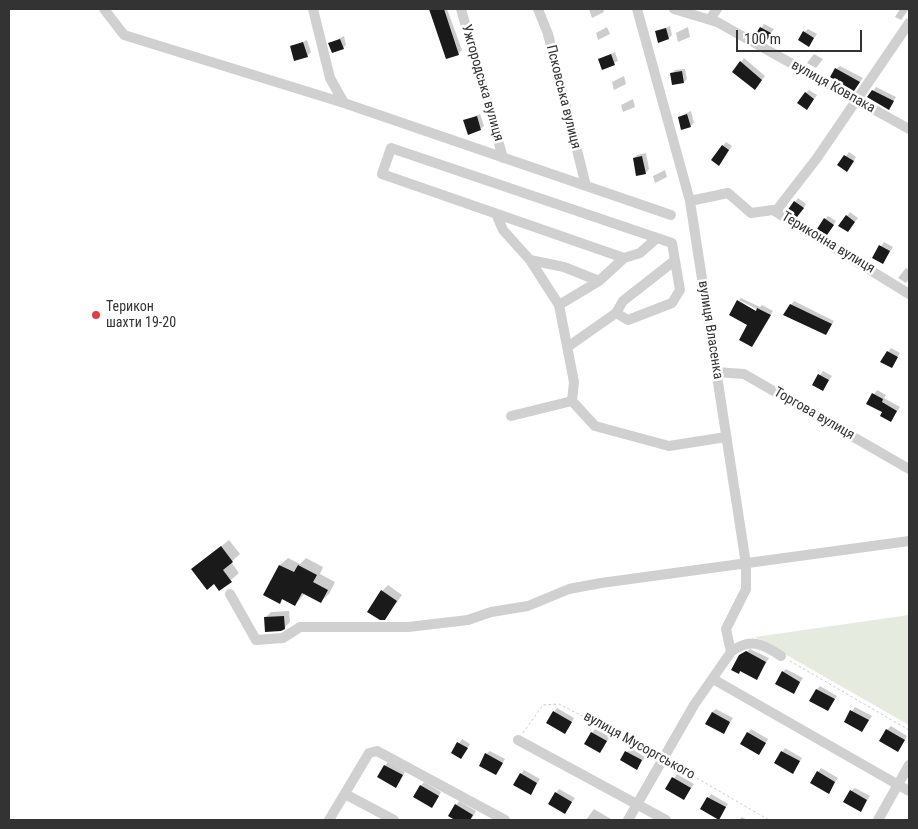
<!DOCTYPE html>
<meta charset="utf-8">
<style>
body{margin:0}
#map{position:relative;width:918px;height:829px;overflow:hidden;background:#fff;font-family:"Roboto Condensed",sans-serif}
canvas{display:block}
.frame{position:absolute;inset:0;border:10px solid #333;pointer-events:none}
.scale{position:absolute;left:736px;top:30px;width:126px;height:22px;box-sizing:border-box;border:2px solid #333;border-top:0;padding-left:6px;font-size:15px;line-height:18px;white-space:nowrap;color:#333;-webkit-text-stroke:4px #fff;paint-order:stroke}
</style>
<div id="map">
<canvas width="918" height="829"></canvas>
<div class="frame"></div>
<div class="scale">100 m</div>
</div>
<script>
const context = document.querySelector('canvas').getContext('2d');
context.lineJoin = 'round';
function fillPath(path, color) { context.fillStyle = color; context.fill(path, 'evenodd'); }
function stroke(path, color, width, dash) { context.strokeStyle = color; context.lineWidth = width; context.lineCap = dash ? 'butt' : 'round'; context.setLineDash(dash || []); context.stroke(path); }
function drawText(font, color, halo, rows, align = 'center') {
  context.font = font + ' "Roboto Condensed",sans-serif'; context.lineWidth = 5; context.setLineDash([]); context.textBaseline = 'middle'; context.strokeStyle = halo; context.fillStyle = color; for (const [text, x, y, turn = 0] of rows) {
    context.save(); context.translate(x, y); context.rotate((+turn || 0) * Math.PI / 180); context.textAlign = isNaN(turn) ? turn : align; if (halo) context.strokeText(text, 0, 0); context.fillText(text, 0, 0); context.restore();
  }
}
fillPath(new Path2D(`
 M909,615V725L755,637Z`), '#e5ebdf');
fillPath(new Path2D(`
 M429,9H447L462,50L458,54L446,58Z
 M589,9H603L604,12L592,18Z
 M900,9H909L901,20L895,17Z
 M764,24L774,29L766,40L757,35Z
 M670,26L672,35L669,38L656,32Z
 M607,27L610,34L598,40L596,33Z
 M688,27L690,37L678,42L676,33Z
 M808,29L817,34L809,45L804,32Z
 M344,36L346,45L343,48L330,43Z
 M307,40L311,52L307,56L292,47Z
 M615,52L618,61L603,68L600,59Z
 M814,54L823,59L816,68L807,63Z
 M744,58L765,76L758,85L741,62Z
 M840,66L863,78L854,89L836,69Z
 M685,69L687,79L684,82L672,74L675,70Z
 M624,76L626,84L614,90L612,82Z
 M876,87L896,97L889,108L873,91Z
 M809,90L817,95L810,105L806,93Z
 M633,99L635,107L623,112L621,105Z
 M691,111L694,123L690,126L679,117Z
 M480,114L484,126L480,129L465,121Z
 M726,142L732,146L722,161L723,146Z
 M849,152L856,157L850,167L839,165Z
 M646,153L649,169L646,173L634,158L637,155Z
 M665,170L667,177L655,183L653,176Z
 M798,198L806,204L801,212L789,210Z
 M850,212L858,218L848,231L847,216Z
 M828,216L836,221L830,230L825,219Z
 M884,242L893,247L883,263L874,257Z
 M906,268L909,270V279L906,283L898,278Z
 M741,298L760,307L762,305L773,311L752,345L762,312L739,300Z
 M794,301L834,321L829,330L826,334L791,305Z
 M891,348L900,353L891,367L888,352Z
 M823,371L832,376L823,389L814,384Z
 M877,390L886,395L884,398L900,407L891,420L883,412L868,403Z
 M229,540L240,554L231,562L239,573L219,590L214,583L193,569Z
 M288,558L300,564L306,558L323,567L320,574L335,582L329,594L321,601L305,593L295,605L283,598L280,602L265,594L280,565Z
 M388,585L402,595L385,619L382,591Z
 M289,611L290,622L284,628L265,618L271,612Z
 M750,649L769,658L757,678L741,670L738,673L740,656Z
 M786,669L803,678L793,693L783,672Z
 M820,686L837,696L827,710L817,689Z
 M855,707L872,716L862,731L845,721Z
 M557,708L574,718L568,729L554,712Z
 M716,709L733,718L723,733L712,712Z
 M891,726L907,736L898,750L887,730Z
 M595,729L610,737L600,752L592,733Z
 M751,729L768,739L759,753L748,733Z
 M462,739L470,744L461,758L452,753Z
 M630,748L645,757L637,769L622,760Z
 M785,748L802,758L793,772L776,762Z
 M490,751L505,759L496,774L486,754Z
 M388,762L405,772L399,783L385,766Z
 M821,768L838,778L828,792L818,772Z
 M524,770L540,779L530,794L521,774Z
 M677,774L694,784L684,798L667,789Z
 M424,782L441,792L435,803L421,786Z
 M855,788L870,796L860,811L851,791Z
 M559,789L575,798L565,812L556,793Z
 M711,794L728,804L719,818L708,798Z
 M459,801L476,811L471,820H457L449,816Z
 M594,809L611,819L610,820H586Z
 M742,817L747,820H739Z`), '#0003');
fillPath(new Path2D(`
 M429,9H444L459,55L446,59Z
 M760,27L771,33L766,42L755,35Z
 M666,28L669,39L658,43L655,31Z
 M803,31L814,38L809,47L798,40Z
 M340,39L344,49L332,53L328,43Z
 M303,42L308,57L294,61L290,46Z
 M611,54L615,65L602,70L598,59Z
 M740,61L762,80L755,90L732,72Z
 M835,68L860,82L854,91L830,77Z
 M682,71L684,83L672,85L670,73Z
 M872,90L894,101L889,110L867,97Z
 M805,92L814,99L807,110L797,103Z
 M687,114L691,127L681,130L678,117Z
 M477,116L481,130L468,135L463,120Z
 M722,145L729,150L719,166L711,160Z
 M844,155L854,161L847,172L837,165Z
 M642,156L646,174L636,176L633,158Z
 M794,201L804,208L797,217L787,211Z
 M846,215L855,222L848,232L838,226Z
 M824,218L834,225L827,235L817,229Z
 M879,245L890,251L883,264L872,258Z
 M737,300L756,311L757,308L771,315L752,347L739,340L747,325L729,315Z
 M790,304L832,324L826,335L783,315Z
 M887,351L898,357L892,368L880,362Z
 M818,374L829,380L823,391L812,385Z
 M872,393L883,399L882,402L897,411L891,422L880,416L882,412L866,404Z
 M221,546L233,562L223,570L232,582L219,591L214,584L207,590L191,569Z
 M279,565L294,572L298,565L317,575L313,582L328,590L321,603L302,593L295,606L282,599L280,604L263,595Z
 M381,590L397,601L385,620H380L367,612Z
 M284,616L285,629L281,631L265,632L264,617Z
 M746,651L766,662L757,680L740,671L739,674L731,670L739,655Z
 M782,671L800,682L794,694L775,684Z
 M816,689L835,699L828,711L809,701Z
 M850,710L869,720L862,732L844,722Z
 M553,711L572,722L565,734L546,723Z
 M712,712L730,722L724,734L705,724Z
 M886,729L905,740L898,752L879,741Z
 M591,732L607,741L600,753L584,744Z
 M747,732L766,743L759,755L740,744Z
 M457,742L468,748L461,759L451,753Z
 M625,751L642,760L637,770L620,760Z
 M781,751L800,761L793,774L774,763Z
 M485,753L503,763L496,775L479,766Z
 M384,765L403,775L396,788L377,777Z
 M817,771L835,782L829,794L810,783Z
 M520,773L537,783L531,795L513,785Z
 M672,777L691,788L684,800L665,789Z
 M420,785L439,796L432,808L413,797Z
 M850,790L867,800L861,812L843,802Z
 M555,792L572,802L565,814L548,804Z
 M707,797L726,807L719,820L700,809Z
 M455,804L473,815L470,820H455L448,816Z`), '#1a1a1a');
stroke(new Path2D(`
 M790,661L909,730
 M523,733L543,705L559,704L654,753
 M671,763L769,820`), '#cacaca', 1, [2.5, 2.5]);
stroke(new Path2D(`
 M104,9L124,35L344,103L671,215
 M313,9L330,78L344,103
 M461,9L503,158
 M538,9L548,34L586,186
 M637,9L690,201L746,564V589L726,629L731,652
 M674,9L717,22L909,129
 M710,19L717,9
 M690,201L728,193L751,213L773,210L909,294
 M776,211L817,158L909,23
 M497,216L503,230L530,260L559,305
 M624,258L640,253L657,238
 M530,260L564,267L599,281
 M616,313L628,320L672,303L680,290L672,243L391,148L382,174L624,258L599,281L559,305L574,382L572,401L595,426L669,446L726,437
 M569,346L616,313L623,301L674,261
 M716,372L744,374L909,469
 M511,416L572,401
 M230,594L256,640L283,638L300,627H408L468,620L491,612L528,606L569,589L601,583L909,541
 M713,679L909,791
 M518,740L666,820
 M345,794L394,820
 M329,820L369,753L377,751L505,820
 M628,820L694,705L731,652C750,637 763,644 781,656
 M878,820L909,765`), '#d0d0d0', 10);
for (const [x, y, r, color] of [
 [96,315,5,"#e33b44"]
]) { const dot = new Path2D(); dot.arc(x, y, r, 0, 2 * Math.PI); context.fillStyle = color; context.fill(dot); stroke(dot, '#fff', 2); }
drawText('14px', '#333', '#fff', [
 ["Ужгородська вулиця",482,83,74],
 ["вулиця Ковпака",833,87,29],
 ["Псковська вулиця",563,97,76],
 ["Териконна вулиця",828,243,31],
 ["вулиця Власенка",710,330,81],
 ["Торгова вулиця",814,414,30],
 ["вулиця Мусоргського",639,746,29]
]);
drawText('14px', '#333', '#fff', [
 ["Терикон",106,307],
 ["шахти 19-20",106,323]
], 'left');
</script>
